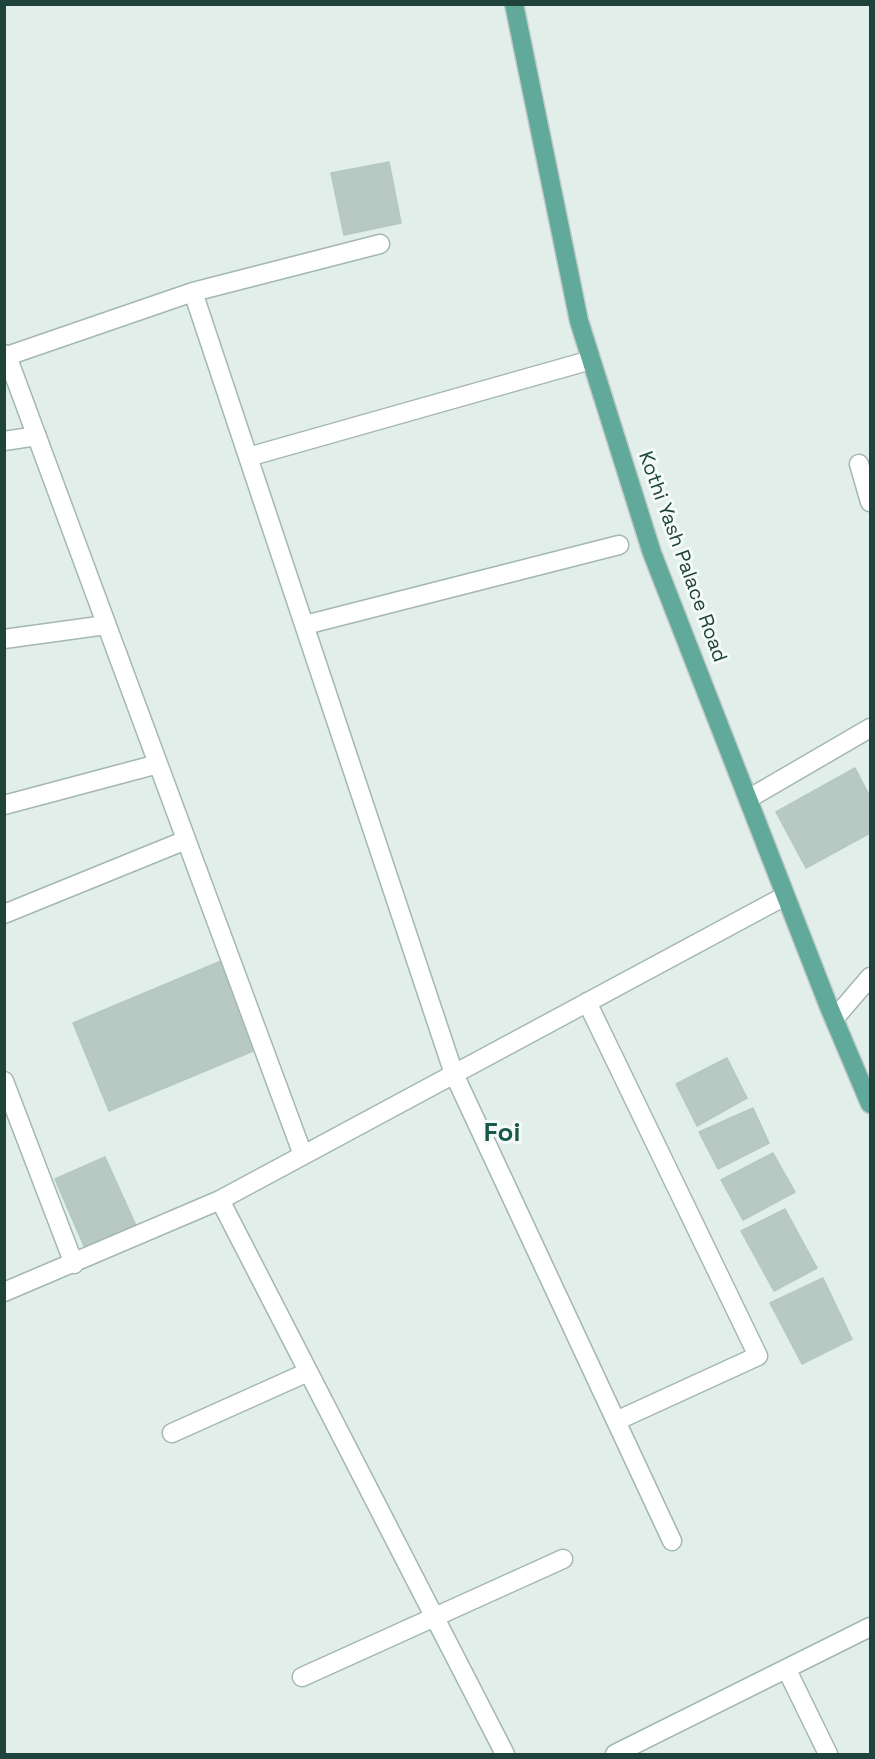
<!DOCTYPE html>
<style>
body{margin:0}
#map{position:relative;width:875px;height:1759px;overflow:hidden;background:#e2eee9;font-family:"Space Grotesk",sans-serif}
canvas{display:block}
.frame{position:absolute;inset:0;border:6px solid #1f423a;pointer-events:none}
</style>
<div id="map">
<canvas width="875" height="1759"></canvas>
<div class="frame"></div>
</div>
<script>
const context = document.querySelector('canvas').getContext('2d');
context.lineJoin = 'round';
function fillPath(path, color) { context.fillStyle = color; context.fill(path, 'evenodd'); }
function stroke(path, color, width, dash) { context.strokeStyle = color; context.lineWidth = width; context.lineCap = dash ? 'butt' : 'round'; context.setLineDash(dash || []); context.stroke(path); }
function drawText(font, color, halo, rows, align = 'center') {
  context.font = font + ' "Space Grotesk",sans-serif'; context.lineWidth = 6; context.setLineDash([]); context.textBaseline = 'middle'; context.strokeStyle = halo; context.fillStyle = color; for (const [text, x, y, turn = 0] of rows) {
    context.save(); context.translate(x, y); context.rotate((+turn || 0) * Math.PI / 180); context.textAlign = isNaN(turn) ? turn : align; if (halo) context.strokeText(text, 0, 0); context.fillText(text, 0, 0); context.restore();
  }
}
const building = new Path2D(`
 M389,162L401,223L344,235L331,173Z
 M855,768L870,797V833L806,868L776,812Z
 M221,961L258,1049L109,1111L73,1023Z
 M727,1058L747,1098L697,1126L676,1084Z
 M753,1108L769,1143L718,1169L699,1132Z
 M773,1153L795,1192L743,1220L721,1180Z
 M105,1157L138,1230L87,1253L55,1179Z
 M785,1209L817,1268L774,1291L741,1231Z
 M823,1278L852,1339L802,1364L770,1303Z`);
fillPath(building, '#b7c9c2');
stroke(building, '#b3c9c1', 1.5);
const minor = new Path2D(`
 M193,292L454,1074L672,1541
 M4,354L7,356L303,1155
 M7,356L193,292L380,244
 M4,441L37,436
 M248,457L591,360
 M859,464L870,502
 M305,625L619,545
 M4,639L106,625
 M748,799L870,728
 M4,805L158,764
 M4,914L186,840
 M587,1002L758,1356L616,1421
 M834,1019L870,977
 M4,1081L74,1264
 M220,1200L505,1754
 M4,1292L220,1200L785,896
 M172,1433L308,1372
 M787,1670L828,1754
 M302,1677L563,1559
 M615,1754L870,1627`);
const major = new Path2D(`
 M514,4L579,321L652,553L829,1007L870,1104`);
stroke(minor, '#a4b7b1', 21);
stroke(major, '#c0cac8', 21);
stroke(minor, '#fff', 18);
stroke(major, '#61a99a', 18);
drawText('20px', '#1f423a', '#f3faf7', [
 ["Kothi Yash Palace Road",682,557,70]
]);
drawText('bold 26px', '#19574a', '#f3faf7', [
 ["Foi",502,1134]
]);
</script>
